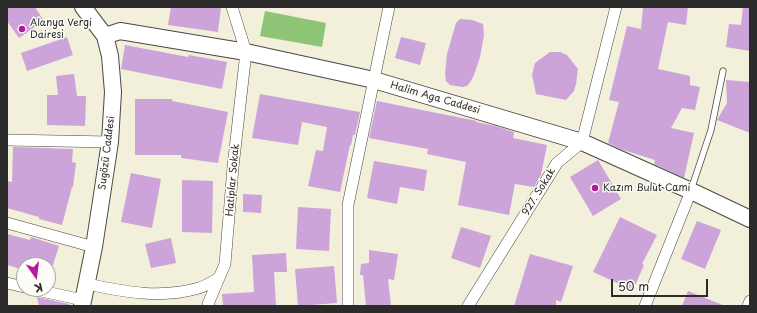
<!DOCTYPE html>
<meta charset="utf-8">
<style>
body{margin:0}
#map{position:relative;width:757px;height:313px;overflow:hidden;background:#f2efdb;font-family:"Playpen Sans",sans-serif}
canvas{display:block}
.frame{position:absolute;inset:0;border:8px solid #2b2b2b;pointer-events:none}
.north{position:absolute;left:16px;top:257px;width:40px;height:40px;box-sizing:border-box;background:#fdfcf7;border:1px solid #a9a8a5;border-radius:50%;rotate:166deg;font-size:11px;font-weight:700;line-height:16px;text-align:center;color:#2b2b2b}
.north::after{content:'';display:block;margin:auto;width:14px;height:18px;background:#b5179e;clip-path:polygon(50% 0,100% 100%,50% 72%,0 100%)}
.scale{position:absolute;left:611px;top:279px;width:97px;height:18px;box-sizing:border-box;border:2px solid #2b2b2b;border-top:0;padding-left:5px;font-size:12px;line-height:14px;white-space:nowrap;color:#2b2b2b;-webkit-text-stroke:3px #fdfcf7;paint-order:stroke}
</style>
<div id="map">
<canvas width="757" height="313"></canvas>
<div class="frame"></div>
<div class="north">K</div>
<div class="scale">50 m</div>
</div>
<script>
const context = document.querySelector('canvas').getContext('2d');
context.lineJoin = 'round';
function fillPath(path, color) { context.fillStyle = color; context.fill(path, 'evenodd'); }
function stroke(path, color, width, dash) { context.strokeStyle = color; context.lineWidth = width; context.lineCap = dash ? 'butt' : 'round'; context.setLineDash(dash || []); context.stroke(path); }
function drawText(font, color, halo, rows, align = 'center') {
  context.font = font + ' "Playpen Sans",sans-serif'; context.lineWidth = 3; context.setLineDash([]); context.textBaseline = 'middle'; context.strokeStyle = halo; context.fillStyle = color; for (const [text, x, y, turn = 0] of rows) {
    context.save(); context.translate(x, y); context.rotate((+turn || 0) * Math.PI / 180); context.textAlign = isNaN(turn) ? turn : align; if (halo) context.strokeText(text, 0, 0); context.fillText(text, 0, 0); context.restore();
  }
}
fillPath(new Path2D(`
 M265,11L326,23L322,47L260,36Z`), '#8ec476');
fillPath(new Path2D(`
 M7,7H35L44,21L19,38L7,21Z
 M171,7H221L218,32L168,25Z
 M643,7H688L686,25L668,22L658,69L690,76V85L700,87L695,110L682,108L671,128L694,133L684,178L654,164L655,160L620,149L608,143L619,102L609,100L627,26L641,29Z
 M743,7H750V51L726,47L729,24L741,25Z
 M460,19L472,20L483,24L484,35L480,57L474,75L471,81L467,86L463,87L450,85L446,81L445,74L447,54L456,23Z
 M67,37L73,55L27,71L21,53Z
 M401,37L426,43L420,65L395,58Z
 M125,45L188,57L189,55L227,62L222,89L121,69Z
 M550,52H560L567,55L578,69L576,84L574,91L566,100L536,94L532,75L535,63Z
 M74,74L77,96H86L85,126L47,125V95H58L56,76Z
 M726,80L750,82V133L717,120L727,103Z
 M260,94L360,112L355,135H353L351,145H350L340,192L308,186L316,150L323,151L327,127L302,122L298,145L252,138Z
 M135,99H172V101L228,112L218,163L181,158V155H135Z
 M377,101L477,121L476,122L496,126L514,132L513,138L547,145L541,175L534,187L515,184L509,215L458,205L466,162L427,154L428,149L369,138Z
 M13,147L73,149L72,162L76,163L73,187H72L62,225L39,219V217L7,208V181L12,182Z
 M598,160L621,199L593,216L570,177Z
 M374,161L427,170L424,191L400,187L397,204L367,198Z
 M131,173L161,179L152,228L121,222Z
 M182,180L213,181L212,233L182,232Z
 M243,194L262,195L261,213L243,212Z
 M298,207L331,209L329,251L296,249Z
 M620,217L657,235L642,264L644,265L633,290L593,272Z
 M697,221L721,230L705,269L681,259Z
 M461,227L491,236L480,268L451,258Z
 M7,234L30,240L31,237L59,246L53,265H24V270L7,265Z
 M171,238L176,263L151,268L145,244Z
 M369,250L398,254L394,280L388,279L391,306H366L363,275H360L361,264L369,263Z
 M286,253L287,272H274L276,306H223L222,294L254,292L252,255Z
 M530,254L573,266L561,302L556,300V306H514Z
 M334,266L337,303L298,306L295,269Z
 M688,291L725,306H682Z
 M37,297L69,304V306H39Z`), '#cca4d9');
const lane = new Path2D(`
 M691,190L711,130L723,71`);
const street = new Path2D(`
 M7,140L110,142
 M7,223L94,247
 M7,283L24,287
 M87,284C125,292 161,299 199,288C206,286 213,281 219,278
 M32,289L83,300
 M209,306L208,304L225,264L233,167L246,52L232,7
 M348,306V205L389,7
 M468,306L557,163L582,142L616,7
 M645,306L691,191
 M748,306L750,301`);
const secondary = new Path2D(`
 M105,36L120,31L246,52L374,80L582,142L691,191L750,219
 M82,306L94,247L110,142L113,92L110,56L105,36L83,7`);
stroke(lane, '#494845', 7);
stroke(street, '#494845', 12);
stroke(secondary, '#494845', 18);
stroke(lane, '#fff', 5.5);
stroke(street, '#fff', 11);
stroke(secondary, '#fff', 16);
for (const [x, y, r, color] of [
 [22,29,4,"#b5179e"],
 [595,188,4,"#b5179e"]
]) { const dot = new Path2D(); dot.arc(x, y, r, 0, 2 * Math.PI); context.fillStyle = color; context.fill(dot); stroke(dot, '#fdfcf7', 1.5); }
drawText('10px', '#2b2b2b', '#fdfcf7', [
 ["Alanya Vergi",30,23],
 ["Dairesi",30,35],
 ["Kazım Bulut Cami",603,188]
], 'left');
drawText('10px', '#2b2b2b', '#fdfcf7', [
 ["Halim Aga Caddesi",435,98,16],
 ["Sugözü Caddesi",107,153,-83],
 ["Hatiplar Sokak",233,180,-85],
 ["927. Sokak",539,192,-58]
]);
</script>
